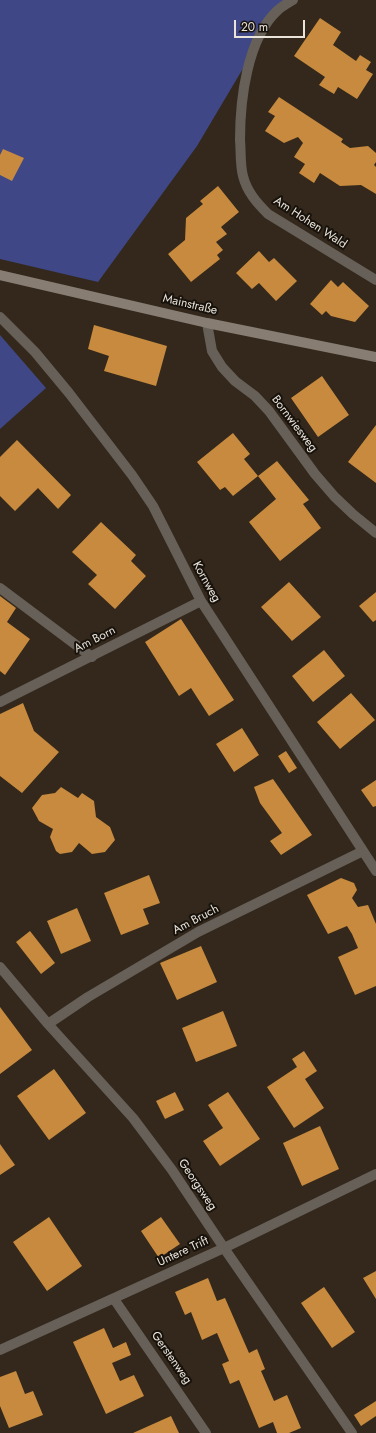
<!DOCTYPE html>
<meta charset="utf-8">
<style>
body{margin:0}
#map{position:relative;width:376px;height:1433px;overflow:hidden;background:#33281b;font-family:Jost,sans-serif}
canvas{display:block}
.scale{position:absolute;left:234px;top:20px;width:71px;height:18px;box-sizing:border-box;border:2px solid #eae3da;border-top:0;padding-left:5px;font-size:12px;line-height:14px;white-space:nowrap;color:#eae3da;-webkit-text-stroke:3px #17120c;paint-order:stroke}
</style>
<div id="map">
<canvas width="376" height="1433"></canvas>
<div class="scale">20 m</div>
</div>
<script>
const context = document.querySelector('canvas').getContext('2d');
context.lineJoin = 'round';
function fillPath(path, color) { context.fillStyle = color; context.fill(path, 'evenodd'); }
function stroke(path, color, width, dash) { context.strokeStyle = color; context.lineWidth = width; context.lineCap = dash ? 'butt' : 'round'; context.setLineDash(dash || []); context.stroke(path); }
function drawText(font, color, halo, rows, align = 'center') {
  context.font = font + ' Jost,sans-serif'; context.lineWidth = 4; context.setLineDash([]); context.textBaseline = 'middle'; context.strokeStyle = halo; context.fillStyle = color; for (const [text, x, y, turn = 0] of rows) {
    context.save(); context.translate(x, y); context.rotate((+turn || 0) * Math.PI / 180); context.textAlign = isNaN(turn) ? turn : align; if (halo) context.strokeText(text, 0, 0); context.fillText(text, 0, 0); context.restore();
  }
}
fillPath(new Path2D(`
 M0,0H286L251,55L197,146L98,282L0,259Z
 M0,335L46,388L0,429Z`), '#3f4786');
fillPath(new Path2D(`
 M320,18L341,32L333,45L356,61L360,55L371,62L366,70L373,74L357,99L338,87L334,94L319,85L325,77L294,56Z
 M279,97L343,139L341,142L350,148L368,146L376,153V162L374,165L376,167V194L361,185L340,186L320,173L314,183L299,173L305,164L294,157L303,143L298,137L284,143L265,131L275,116L268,112Z
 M3,149L24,158L12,181L0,175V155Z
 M218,186L239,212L221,227L227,234L216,242L223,250L217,255L220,259L191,282L168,254L185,240L186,218L203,204L200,201Z
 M259,251L269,262L274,258L297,281L276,301L259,283L252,289L236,273Z
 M331,280L338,287L343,282L369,306L355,322L331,316L326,311L322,315L310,304Z
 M94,325L167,346L156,386L104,371L109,356L88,349Z
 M322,376L349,415L318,437L291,398Z
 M376,425V483L348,462Z
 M233,433L250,454L244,459L258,476L233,496L225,487L220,490L197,462Z
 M17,440L71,495L58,509L38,488L15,511L0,496V457Z
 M277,461L309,500L303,504L321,528L280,561L249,522L276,499L258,476Z
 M101,522L136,555L131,561L146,576L115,609L88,584L97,575L72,552Z
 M289,582L321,617L292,641L261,607Z
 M376,592V620L373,622L359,606Z
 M0,596L16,608L7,622L30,639L5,675L0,671Z
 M181,619L234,700L209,716L191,688L179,696L145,642Z
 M324,650L345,676L313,702L292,676Z
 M351,693L375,720L340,749L317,722Z
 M23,703L34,731L59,752L22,793L0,776V714Z
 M242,728L259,755L234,772L216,744Z
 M286,751L297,768L289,773L278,756Z
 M273,779L312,835L281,855L270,841L282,833L260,803L254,787Z
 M376,780V806L373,807L361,790Z
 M61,787L78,798L82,793L94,801L96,817L110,827L115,840L105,852L92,854L79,843L72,852L60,854L56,851L50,837L53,829L39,821L32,808L42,795L55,793Z
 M149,875L160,903L143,909L149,924L121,935L104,893Z
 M341,878L354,883L357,890L352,898L358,907L368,905L376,924V986L355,995L338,957L358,948L352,934L347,926L328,934L307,895Z
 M77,908L91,941L61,954L47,921Z
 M30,931L55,963L41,974L16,942Z
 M201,946L217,982L177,1000L160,963Z
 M0,1007L32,1050L0,1074Z
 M223,1011L237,1046L196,1062L182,1028Z
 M304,1051L317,1071L305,1079L324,1108L294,1128L267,1087L297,1067L292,1059Z
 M54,1069L86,1113L49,1140L17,1096Z
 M175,1092L184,1110L165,1119L156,1101Z
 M228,1092L260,1139L220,1166L203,1141L223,1128L208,1105Z
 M320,1126L339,1169L302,1186L283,1143Z
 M0,1144L15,1165L0,1175Z
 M49,1217L82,1266L47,1291L13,1242Z
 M161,1217L180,1244L159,1258L141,1231Z
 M376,1271V1299L363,1278Z
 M208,1278L217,1301L225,1298L249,1353L257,1349L265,1369L261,1371L274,1401L287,1395L301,1428L289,1433H277L273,1422L259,1428L239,1380L230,1384L222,1364L229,1361L217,1333L202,1340L191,1312L185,1315L175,1292Z
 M324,1287L355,1332L332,1348L301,1303Z
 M104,1328L113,1348L126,1342L131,1355L112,1363L120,1381L134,1375L144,1396L106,1414L73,1342Z
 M16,1371L25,1394L33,1391L43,1415L9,1428L0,1406V1377Z
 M376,1401V1416L361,1426L354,1415Z
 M171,1416L179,1433H133Z`), '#c78a3e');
stroke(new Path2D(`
 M0,588L92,657`), '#666059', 10);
stroke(new Path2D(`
 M293,0C288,3 282,6 278,10C247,38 240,100 240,140C241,151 240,165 243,176C247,192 257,203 268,214L376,280
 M0,317L35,352L69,393L132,475L153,506L201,601L376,871
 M207,323L212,351L222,367L235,381L255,396L269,411L315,474L334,496L354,515L376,533
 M0,702L201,601
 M0,967L48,1024L133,1118L172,1170L224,1248L352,1433
 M48,1024L88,997L198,932L363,851
 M114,1299L206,1433
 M0,1350L224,1248L376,1174`), '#666059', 10);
stroke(new Path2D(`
 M0,275L207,323L376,357`), '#877d73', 10);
drawText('12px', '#eae3da', '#17120c', [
 ["Am Hohen Wald",310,223,33],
 ["Mainstraße",190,305,13],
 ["Bornwiesweg",294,424,53],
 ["Kornweg",206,582,61],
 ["Am Born",95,640,-27],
 ["Am Bruch",196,920,-28],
 ["Georgsweg",197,1185,56],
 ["Untere Trift",183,1252,-25],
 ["Gerstenweg",171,1358,55]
]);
</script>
